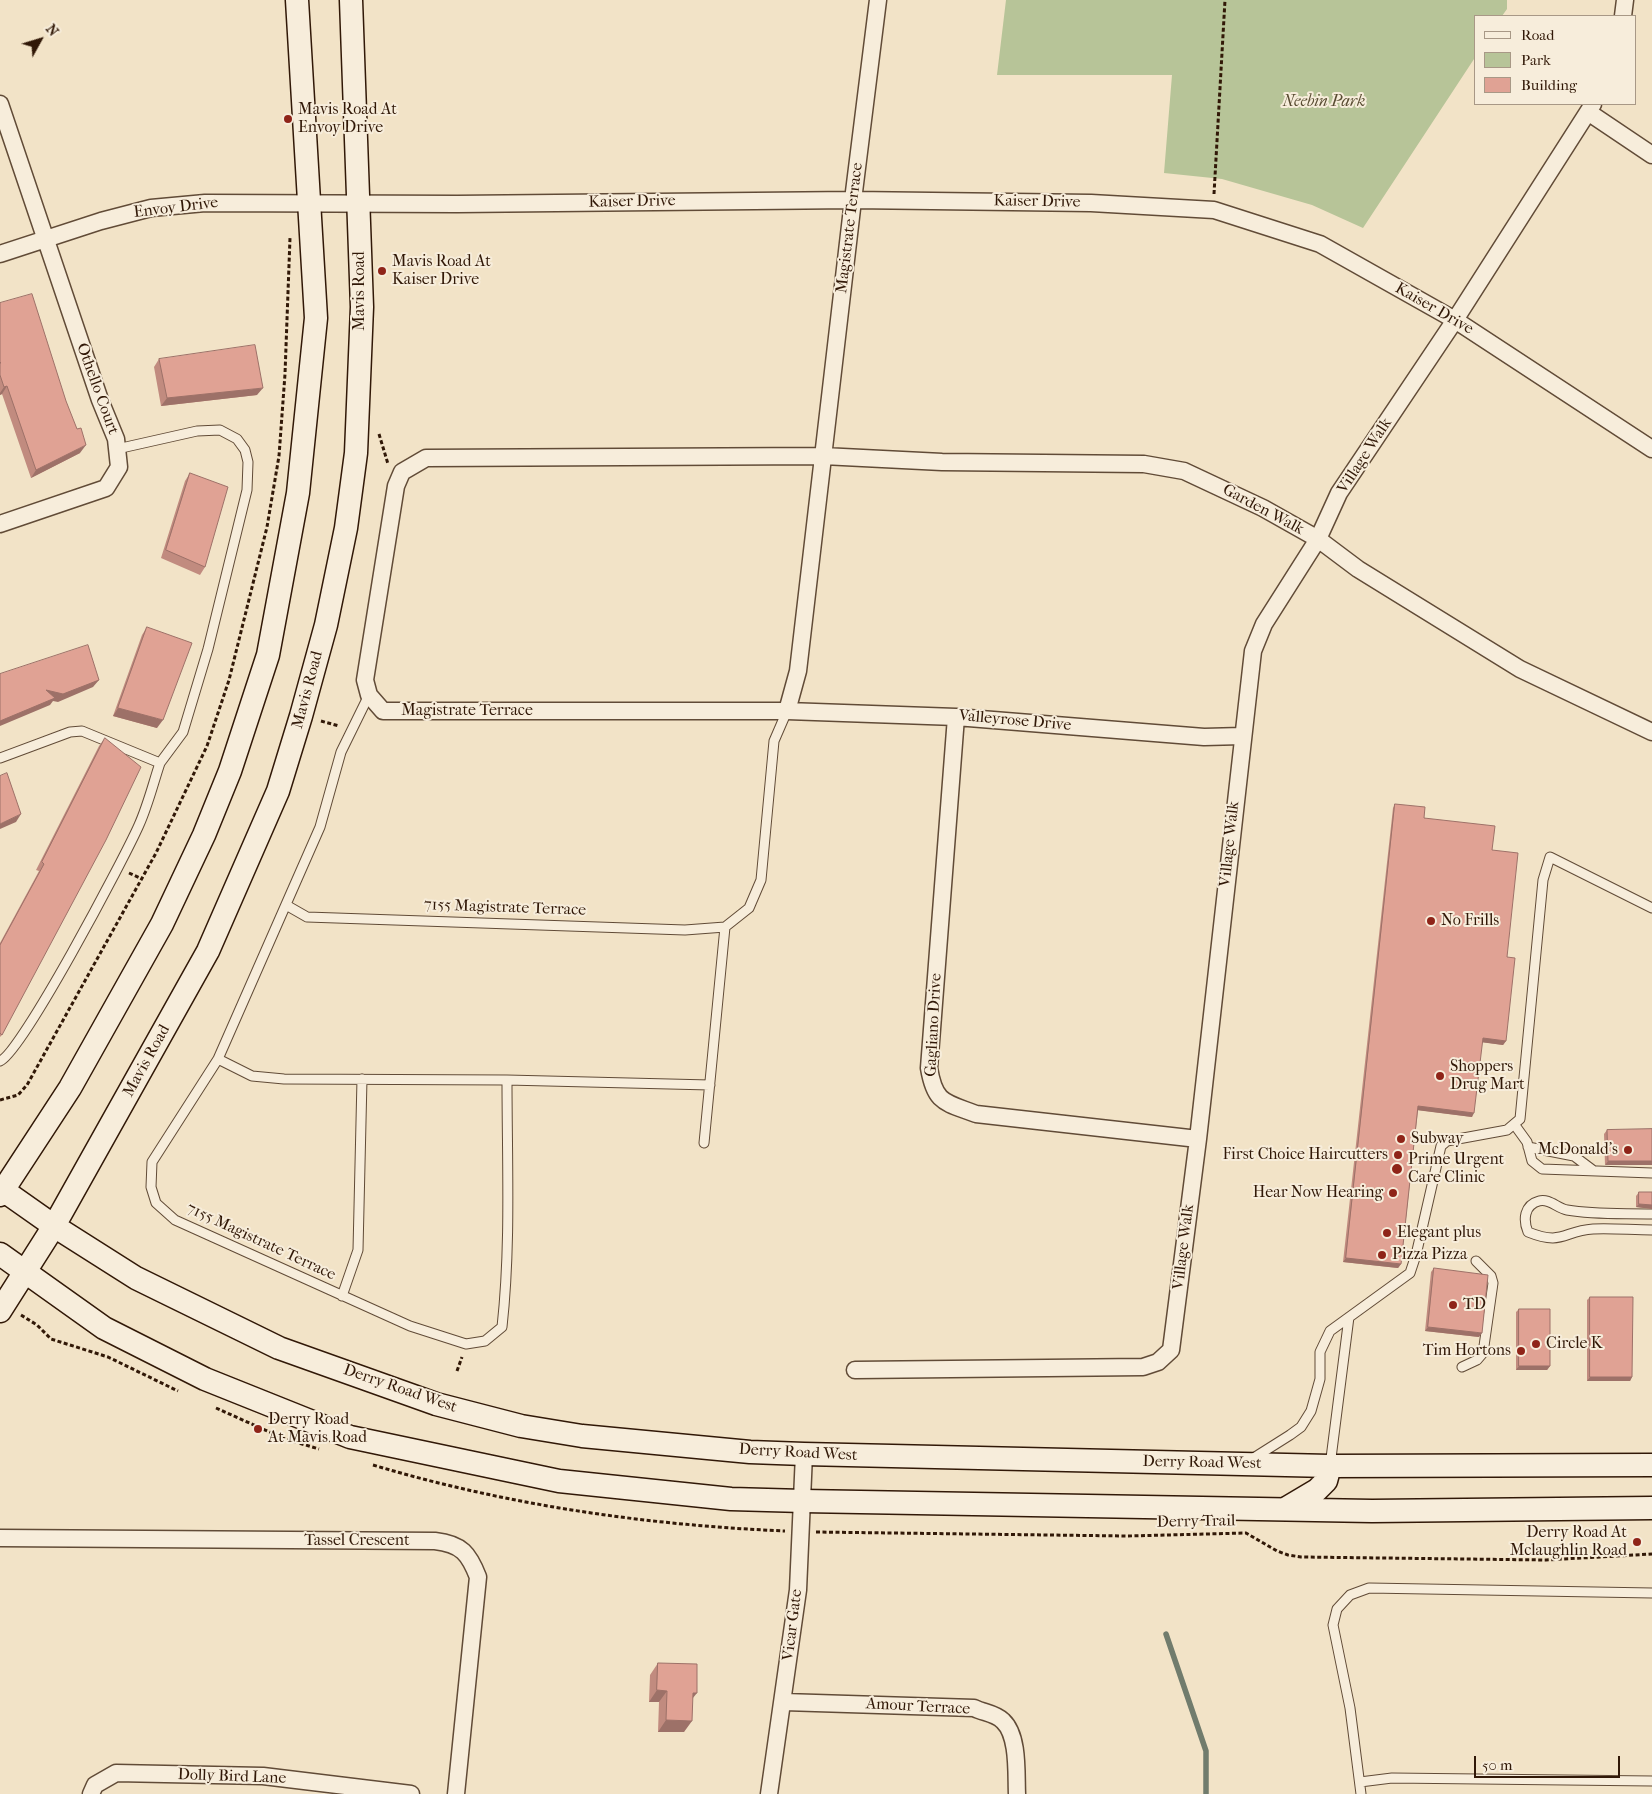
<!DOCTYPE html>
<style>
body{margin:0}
#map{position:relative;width:1652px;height:1794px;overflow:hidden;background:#f2e3c7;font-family:"IM FELL French Canon",serif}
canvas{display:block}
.legend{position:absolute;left:1474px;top:15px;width:162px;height:90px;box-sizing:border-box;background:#f7eddb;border:1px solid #a89886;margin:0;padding:6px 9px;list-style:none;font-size:15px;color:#311807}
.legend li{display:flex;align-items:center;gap:10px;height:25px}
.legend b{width:25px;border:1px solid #a89886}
.north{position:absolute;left:15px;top:15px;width:50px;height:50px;-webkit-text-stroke:4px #f7eddb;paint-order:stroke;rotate:51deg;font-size:14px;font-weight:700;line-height:20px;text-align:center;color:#311807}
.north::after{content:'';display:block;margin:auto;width:18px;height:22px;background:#311807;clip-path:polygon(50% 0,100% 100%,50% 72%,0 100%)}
.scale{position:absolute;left:1474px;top:1756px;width:146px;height:22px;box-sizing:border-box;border:2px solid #311807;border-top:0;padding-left:6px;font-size:15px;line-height:18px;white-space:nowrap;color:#311807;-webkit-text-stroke:4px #f7eddb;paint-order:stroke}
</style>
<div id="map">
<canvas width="1652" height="1794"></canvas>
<ul class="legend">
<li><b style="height:6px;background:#f7eddb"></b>Road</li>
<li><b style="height:14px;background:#b7c498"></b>Park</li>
<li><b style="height:14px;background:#e0a294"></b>Building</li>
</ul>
<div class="north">N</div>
<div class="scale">50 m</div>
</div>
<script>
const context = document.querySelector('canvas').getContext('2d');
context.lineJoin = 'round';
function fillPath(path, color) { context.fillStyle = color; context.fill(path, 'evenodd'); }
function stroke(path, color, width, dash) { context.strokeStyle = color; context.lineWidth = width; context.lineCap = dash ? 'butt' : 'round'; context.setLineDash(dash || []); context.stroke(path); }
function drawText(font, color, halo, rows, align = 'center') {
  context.font = font + ' "IM FELL French Canon",serif'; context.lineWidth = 4; context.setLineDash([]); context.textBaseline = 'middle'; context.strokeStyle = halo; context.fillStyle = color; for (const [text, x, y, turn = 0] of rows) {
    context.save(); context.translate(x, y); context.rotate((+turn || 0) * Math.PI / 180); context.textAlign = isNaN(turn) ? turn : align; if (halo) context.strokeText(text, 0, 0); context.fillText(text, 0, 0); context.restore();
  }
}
fillPath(new Path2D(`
 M1006,0H1507V9L1502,16H1476V56L1363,228L1312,205L1222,179L1164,173L1172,75H997Z`), '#b7c498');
stroke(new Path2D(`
 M1166,1634L1206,1751V1794`), '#717c6d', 5.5);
const service = new Path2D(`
 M369,695L341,752L320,827L218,1059L152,1162L151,1187L156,1203L175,1220L410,1326L466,1344L485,1341L502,1327C511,1245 507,1162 507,1080
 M0,758L70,732L82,731L160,763L183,732L208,649L247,490L248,462L245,450L237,439L220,430L197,431L117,449
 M286,905L307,917L685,930L725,927L749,908L761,880L774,741L787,711
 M218,1059L252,1076L284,1079L507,1080L710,1085
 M0,1061C21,1054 125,857 139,825C148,805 153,784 160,763
 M1514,1124L1527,1142L1532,1161L1542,1169L1652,1173
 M704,1143L725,927
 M1528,1147L1574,1156L1594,1171
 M1652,1214C1624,1213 1595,1215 1567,1210C1557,1208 1549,1198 1539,1201C1524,1205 1523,1220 1528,1232C1563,1246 1563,1231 1593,1229C1612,1228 1632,1230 1652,1230
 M342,1296L358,1250L362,1079
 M1462,1367L1477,1360L1483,1353L1493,1283L1491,1276L1476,1261
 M1252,1459L1290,1435L1301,1427L1311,1411L1320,1379V1352L1330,1331L1410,1273L1416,1255L1441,1146L1447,1141L1507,1130L1520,1119L1543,880L1550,857L1652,908
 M1330,1466L1349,1317
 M1360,1782L1392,1778L1652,1781
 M1361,1794L1350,1708L1333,1625L1337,1609L1350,1595L1369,1588L1652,1593`);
const minor = new Path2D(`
 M1623,16L1625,0
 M0,104L100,400L116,439L119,467L106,488L0,524
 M1588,112L1652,155
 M0,254L101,221L151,208L205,203L457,204L853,200L1091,203L1214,210L1320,244L1455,320L1652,449
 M787,711L798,671L853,200L878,0
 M956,717L929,1068C935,1104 945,1102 976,1114L1198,1139
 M1242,736L1204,737L956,717L787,711H383L369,695L365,680L396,486L402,472L426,458L823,456L942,462L1144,464L1184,471L1263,508L1318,539L1358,569L1520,669L1652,732
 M855,1370L1143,1367L1158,1362L1171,1350L1198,1139L1253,651L1264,624L1318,539L1339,493L1455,320L1593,104
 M0,1538L435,1541C462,1544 469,1554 478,1577L456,1794
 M784,1702L974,1708C984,1713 995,1713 1003,1721C1019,1736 1016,1774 1017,1794
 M91,1794L95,1785L116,1773L263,1776L411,1794
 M769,1794L798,1590L804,1454`);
const secondary = new Path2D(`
 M0,1188L54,1226L136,1278L279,1348L436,1404L521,1426L582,1436L750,1452L804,1454L1330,1466L1652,1465
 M0,1195L70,1088L162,924L204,835L230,771L268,655L298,493L316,318L297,0
 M0,1254L104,1328L205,1379L350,1437L559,1481L731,1499L803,1501L1372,1511L1652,1508
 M0,1311L54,1226L208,951L278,791L301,716L326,625L346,528L356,453L362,307L351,0
 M1285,1509L1317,1490L1326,1481L1330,1466`);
stroke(service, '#614b37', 11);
stroke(minor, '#614b37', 19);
stroke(secondary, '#311807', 25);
stroke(new Path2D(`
 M1214,194L1225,0
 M379,434L388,464
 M321,721L339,726
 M129,873L142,879
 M0,1100L18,1095L27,1085L156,853L207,746L229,680L267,527L279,456L285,374L290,238
 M21,1315L37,1325L51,1339L108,1357L178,1391
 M457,1371L462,1357
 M216,1408L285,1439L319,1449
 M373,1465C507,1505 645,1525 785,1531
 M816,1532L1127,1536L1246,1533L1277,1551L1288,1555L1301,1557L1546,1560L1652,1554`), '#311807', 3, [4, 2.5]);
stroke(service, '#f7eddb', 9);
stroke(minor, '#f7eddb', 16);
stroke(secondary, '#f7eddb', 22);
fillPath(new Path2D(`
 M0,303L80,453L31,478L2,394L0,395Z
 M159,359L257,395L161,406L154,367Z
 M190,473L205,567L200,575L161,558L185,481Z
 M147,627L157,728L113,716L142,635Z
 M105,738L2,1035L0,1037V943L39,871L36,870L99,746Z
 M1395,804L1492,850L1507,957L1506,1041L1503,1045L1482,1042L1472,1117L1418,1110L1401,1264L1398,1268L1343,1262L1393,808Z
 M1652,1129L1605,1165L1604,1134L1607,1130Z
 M1639,1192H1652V1209L1636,1207V1196Z
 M1434,1268L1479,1337L1425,1331L1431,1272Z
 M1590,1297L1632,1377L1630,1381H1587V1300Z
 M1519,1309L1550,1366L1547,1370H1516V1312Z
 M658,1663L692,1699L684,1732H658L659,1702H649L650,1675Z`), '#c18b7f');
fillPath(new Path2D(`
 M7,386L2,394L0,395V393L4,387Z
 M263,388L257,395L161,406L167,398Z
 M86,445L80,453L31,478L36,470Z
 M99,680L93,687L58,702L53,701L50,705L0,726V721L46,690Z
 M118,708L163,720L157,728L113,716Z
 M21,814L16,822L0,829V824Z
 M1483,1038L1506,1041L1503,1045L1480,1042Z
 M1418,1106L1474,1113L1472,1117L1416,1110Z
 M1608,1161H1652V1165H1605Z
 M1639,1204L1652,1205V1209L1636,1207Z
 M1346,1258L1401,1264L1398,1268L1343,1262Z
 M1428,1327L1482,1333L1479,1337L1425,1331Z
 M1519,1366H1550L1547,1370H1516Z
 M1590,1377H1632L1630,1381H1587Z
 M657,1690L667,1691L659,1702H649Z
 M693,1693H697L688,1704Z
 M666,1720L692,1721L684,1732H658Z`), '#9d7168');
const building = new Path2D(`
 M32,294L66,401L77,429L81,428L86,445L36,470L7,386L4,387L0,375V363H1L0,362V303Z
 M255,345L263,388L167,398L159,359Z
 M190,473L228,487L205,567L166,550Z
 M147,627L192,643L163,720L118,708Z
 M88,645L99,680L63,694L46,690L55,698L0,721V674Z
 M105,738L141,767L106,840L2,1035L0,1033V945L44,864L42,862Z
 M7,773L21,814L0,824V776Z
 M1395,804L1425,807L1424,818L1495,826L1492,850L1518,853L1507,957L1515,958L1506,1041L1483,1038L1474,1113L1418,1106L1401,1264L1346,1258Z
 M1652,1129V1161H1608L1607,1130Z
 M1639,1192H1652V1205L1639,1204Z
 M1434,1268L1488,1275L1482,1333L1428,1327Z
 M1590,1297H1633L1632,1377H1590Z
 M1519,1309H1550V1366H1519Z
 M658,1663L697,1664V1693H693L692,1721L666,1720L667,1691L657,1690Z`);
fillPath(building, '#e0a294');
stroke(building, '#9d7168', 1);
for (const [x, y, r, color] of [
 [288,119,5,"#8f2418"],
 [382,271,5,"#8f2418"],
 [1431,921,5,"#8f2418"],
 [1440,1076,5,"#8f2418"],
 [1401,1139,5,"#8f2418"],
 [1628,1150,5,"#8f2418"],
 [1398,1155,5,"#8f2418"],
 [1397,1169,6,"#8f2418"],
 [1393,1193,5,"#8f2418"],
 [1387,1233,5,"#8f2418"],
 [1382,1255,5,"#8f2418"],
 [1453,1305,5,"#8f2418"],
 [1536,1344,5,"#8f2418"],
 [1521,1351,5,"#8f2418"],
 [258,1429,5,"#8f2418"],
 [1637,1542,5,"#8f2418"]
]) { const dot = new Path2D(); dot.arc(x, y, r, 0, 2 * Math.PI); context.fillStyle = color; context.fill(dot); stroke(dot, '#f7eddb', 2); }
drawText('italic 16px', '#594c32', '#f7eddb', [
 ["Neebin Park",1324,102]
]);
drawText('16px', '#311807', '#f7eddb', [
 ["Mavis Road At",298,110],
 ["Envoy Drive",298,128],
 ["Mavis Road At",392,262],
 ["Kaiser Drive",392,280],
 ["No Frills",1441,921],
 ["Shoppers",1450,1067],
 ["Drug Mart",1450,1085],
 ["Subway",1411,1139],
 ["McDonald's",1618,1150,"right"],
 ["First Choice Haircutters",1388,1155,"right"],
 ["Prime Urgent",1408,1160],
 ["Care Clinic",1408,1178],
 ["Hear Now Hearing",1383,1193,"right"],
 ["Elegant plus",1397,1233],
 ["Pizza Pizza",1392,1255],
 ["TD",1463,1305],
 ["Circle K",1546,1344],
 ["Tim Hortons",1511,1351,"right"],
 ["Derry Road",268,1420],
 ["At Mavis Road",268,1438],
 ["Derry Road At",1627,1533,"right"],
 ["Mclaughlin Road",1627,1551,"right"]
], 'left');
drawText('16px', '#311807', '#f7eddb', [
 ["Kaiser Drive",632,202,-1],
 ["Kaiser Drive",1037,202,1],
 ["Envoy Drive",176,208,-7],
 ["Magistrate Terrace",850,228,-83],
 ["Mavis Road",360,291,-90],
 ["Kaiser Drive",1434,309,30],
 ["Othello Court",97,389,70],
 ["Village Walk",1365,456,-57],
 ["Garden Walk",1263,510,28],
 ["Mavis Road",308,690,-75],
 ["Magistrate Terrace",467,711],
 ["Valleyrose Drive",1015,721,5],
 ["Village Walk",1230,844,-84],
 ["7155 Magistrate Terrace",505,908,2],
 ["Gagliano Drive",934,1025,-87],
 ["Mavis Road",147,1061,-61],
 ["7155 Magistrate Terrace",261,1242,25],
 ["Village Walk",1184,1247,-83],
 ["Derry Road West",400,1389,19],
 ["Derry Road West",798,1453,3],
 ["Derry Road West",1202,1463,1],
 ["Derry Trail",1196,1522,-1],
 ["Tassel Crescent",357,1541],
 ["Vicar Gate",793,1625,-83],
 ["Amour Terrace",918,1707,3],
 ["Dolly Bird Lane",232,1777,2]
]);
</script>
